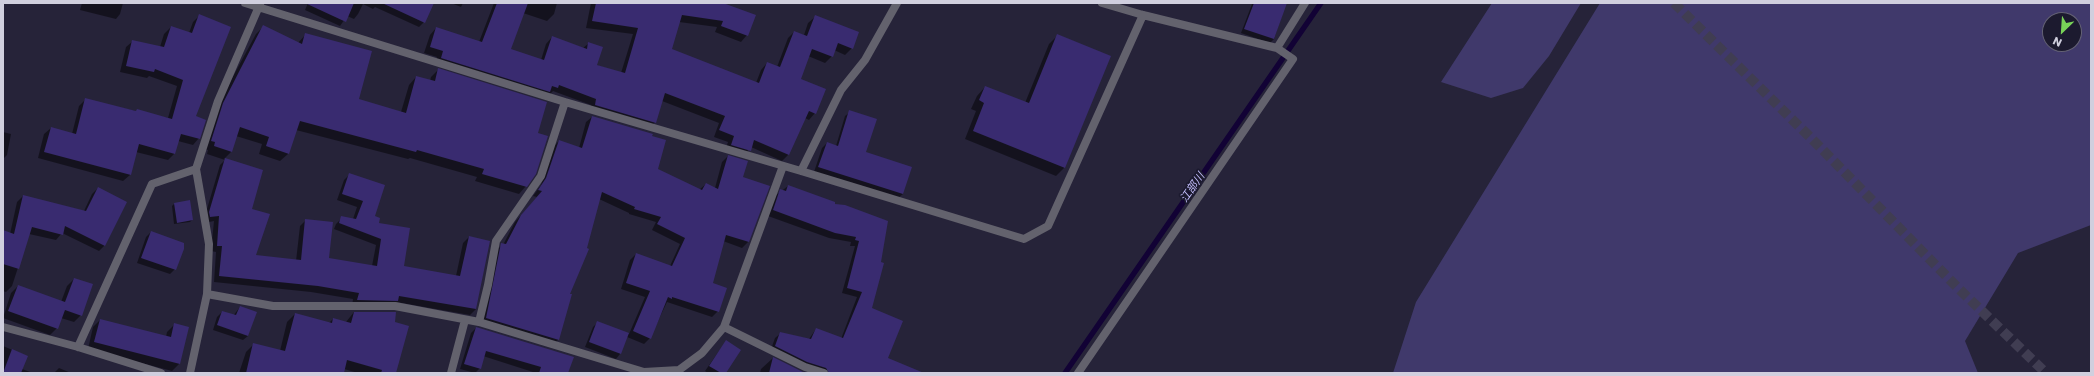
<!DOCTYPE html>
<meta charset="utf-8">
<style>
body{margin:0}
#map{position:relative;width:2094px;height:376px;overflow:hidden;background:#262339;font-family:Poppins,sans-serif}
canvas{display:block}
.frame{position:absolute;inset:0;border:4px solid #d0cfde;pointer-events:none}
.north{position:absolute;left:2042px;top:12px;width:40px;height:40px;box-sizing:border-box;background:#1c1a2f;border:1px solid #646275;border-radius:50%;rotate:205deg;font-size:11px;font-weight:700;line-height:16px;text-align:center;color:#d0cfde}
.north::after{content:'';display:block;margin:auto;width:14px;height:18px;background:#78d158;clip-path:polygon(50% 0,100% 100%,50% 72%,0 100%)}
</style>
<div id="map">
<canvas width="2094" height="376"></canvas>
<div class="frame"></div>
<div class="north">N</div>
</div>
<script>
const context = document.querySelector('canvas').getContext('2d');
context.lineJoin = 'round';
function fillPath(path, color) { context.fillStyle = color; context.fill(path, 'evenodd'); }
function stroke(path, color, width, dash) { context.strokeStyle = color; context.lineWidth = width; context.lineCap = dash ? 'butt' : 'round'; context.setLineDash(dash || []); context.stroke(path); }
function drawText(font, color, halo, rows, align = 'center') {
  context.font = font + ' Poppins,"Noto Sans JP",sans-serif'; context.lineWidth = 3.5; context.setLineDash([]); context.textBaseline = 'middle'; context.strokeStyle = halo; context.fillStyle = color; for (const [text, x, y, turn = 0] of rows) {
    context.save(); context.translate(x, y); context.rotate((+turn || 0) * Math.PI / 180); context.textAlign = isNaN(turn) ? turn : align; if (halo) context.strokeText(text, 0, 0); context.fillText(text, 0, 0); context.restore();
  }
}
fillPath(new Path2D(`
 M1492,3H1581L1549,56L1523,88L1491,98L1441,82Z
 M1600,3H2091V225L2018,253L1965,341L1978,373H1393L1416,302ZM2050,20H2074V44H2050Z`), '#40396b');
fillPath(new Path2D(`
 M82,3H123L120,14L116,19L80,10Z
 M308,3H433L424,22L419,27L375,7L373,9L363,4L358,14L354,19L347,16L340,26L305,10Z
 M451,3H463L461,7Z
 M494,3H557L554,14L547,21L523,13L510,50L541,60L546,44L552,37L583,48L589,43L596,65L621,73L633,34L586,28L591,3H720L747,35L741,42L715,32L717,27L679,22L671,50L756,83L761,70L767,63L777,67L788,38L794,32L804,35L808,23L815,17L852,48L845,55L834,50L832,56L825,63L808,56L800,79L815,113L809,120L805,118L788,155L782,161L751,147L743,156L725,151L728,142L714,137L719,123L662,101L655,122L649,129L589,111L591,105L553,91L550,94L435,64L437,57L424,53L430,35L436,28L479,42Z
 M1250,3H1286L1274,39L1270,43L1241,33L1252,4Z
 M200,15L195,116L199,138L193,145L178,141L174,154L168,160L136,152L130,175L123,181L38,158L44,134L51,128L72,134L79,106L85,100L168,118L177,86L149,76L147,78L120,72L126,47L133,41L160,47L164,34L171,27L189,33L193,22Z
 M263,27L298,43L306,34L358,100L401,112L409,85L416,77L430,81L431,77L438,70L537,133L526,186L519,194L475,181L477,177L410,158L408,159L296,130L288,154L280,161L259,154L262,144L236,136L231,152L224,159L262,171L251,209L255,256L296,261L300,226L306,220L328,259L372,266L376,245L334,229L336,224L342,218L353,219L357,207L337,200L344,180L350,174L403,267L456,276L463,243L469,237L476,309L470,315L396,302L391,306H352L353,299L311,292L214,282L216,252L211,251L214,221L204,223V219L220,165L225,160L207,154L208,150L204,149L223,95L256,34Z
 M1058,35L1109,56L1064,168L1056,176L965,139L976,111L971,109L977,96L985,87L1025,103L1049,44Z
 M850,112L865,152L903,194L898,198L814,172L822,148L827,143L836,146L845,116Z
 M592,117L651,137L657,170L699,190L706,184L715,188L722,162L728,156L742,178L748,242L742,248L723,241L712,283L718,311L712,317L667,302L650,338L644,344L627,337L620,354L616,359L585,347L593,327L598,322L629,334L645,297L621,289L630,260L636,254L670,266L680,244L652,230L656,222L629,214V213L599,199L568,294L571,295L558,340L552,346L480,324L496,250L503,245L515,222L537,197L533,196L541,185L553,147L559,141L579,148L586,122Z
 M3,132L11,134L7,155L3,159Z
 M788,186L833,204L887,221L870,309L887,358L902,373H827L770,352L775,338L781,333L809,339L816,329L841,339L857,297L842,293L855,246H850L851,242L829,238L768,216L775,196Z
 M98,188L105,245L99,251L62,233L56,240L29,234L12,286L6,292L3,291V231L10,234L17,202L23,196L84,211L92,194Z
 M174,204L192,220L190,222L174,224L172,206Z
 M151,232L184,244L175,269L170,274L137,263L146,237Z
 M74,279L81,315L74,322L61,318L57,328L50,335L3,318L11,293L18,286L61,302L67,286Z
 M240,307L248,336L243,340L213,330L217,317L222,312L233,316Z
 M354,312L394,322L395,372L400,373H358L344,369L343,373H239L246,352L254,344L280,351L287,322L295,314L329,323L333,319L346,322Z
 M100,320L166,337L167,332L174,325L188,328L179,364L172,371L88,349L93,327Z
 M476,328L567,373H536L483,356L480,368L475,373L460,369L471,333Z
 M726,341L725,373H708L705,371Z
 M3,346L27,356L22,369L33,373H3Z
 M773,358L798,373H760L761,369Z
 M59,368L71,373H54Z`), '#0007');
stroke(new Path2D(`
 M1065,373L1321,3`), '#120235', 5.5);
fillPath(new Path2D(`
 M305,3H354L346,22Z
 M382,3H434L425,23Z
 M497,3H528L511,49L544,60L552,36L587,49L588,42L603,47L597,65L625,73L638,28L592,21L596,3H723L756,15L748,36L721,26L723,21L682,15L672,49L759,83L767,62L780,67L794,31L807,36L815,15L859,32L853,49L838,43L833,57L812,49L801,79L826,89L816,114L809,111L789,155L754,140L751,151L731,145L734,136L719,130L725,116L665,93L656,123L595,105L596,99L559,85L558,88L552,86L550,92L441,58L443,51L430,47L436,27L482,42Z
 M1254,3H1287L1274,39L1244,29Z
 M199,14L231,27L196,116L206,120L200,139L181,134L175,154L139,144L131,175L44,152L51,127L76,134L85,98L136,111L137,109L172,119L183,80L155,69L154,72L126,66L132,40L164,47L171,26L192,33Z
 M263,25L302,44L305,33L372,51L359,99L406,113L416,76L435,81L438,68L547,102L538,133L548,136L536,174L527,187L482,174L484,169L417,150L416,152L300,121L289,154L266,146L269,137L240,127L232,152L214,146L215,142L211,141L223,103Z
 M1057,34L1111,56L1065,168L973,131L984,103L979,100L985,86L1029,103Z
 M849,110L877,119L866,152L912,167L903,194L818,167L827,142L838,146Z
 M592,116L653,134L652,136L666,140L658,169L702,190L706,183L718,189L728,155L748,161L743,177L770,186L749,242L726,235L713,283L727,288L719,312L672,297V299L668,297L651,339L633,331L650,291L626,283L636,253L672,266L685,238L657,224L661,217L634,209L635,207L602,192L587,248L589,249L570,294H572L559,340L486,318L501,243L506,244L521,215L542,191L538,190L546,178L559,140L582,148Z
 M225,158L263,170L252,209L270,214L256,255L301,260L305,219L333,222L329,258L377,266L381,239L339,223L341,216L356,219L363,201L342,194L349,173L385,185L375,216L380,218L379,223L410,228L404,266L460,276L469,236L490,241L476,309L399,296L398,301L357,300L359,293L318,286L219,276L222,246H217L219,216L210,217L209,212Z
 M788,185L835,202V204L845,205L888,221L881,262L884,263L872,308L903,321L888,358L924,373H829L826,368L807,362L775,346L780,332L811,339L816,328L843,338L862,292L847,288L859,241L855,240L856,237L835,233L773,210L780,189L786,191Z
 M98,187L127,202L105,246L65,226L63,235L32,227L19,269L3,264V230L14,234L23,195L86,211Z
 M190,200L193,220L177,223L174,203Z
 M151,231L184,243V249L176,270L141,258Z
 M74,278L93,284L82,316L65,310L58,329L8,311L18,285L65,302Z
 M240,306L257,312L248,336L217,325L222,311L236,315Z
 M354,312H396L395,322L409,326L396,373H381L382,370L347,360L344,373H246L253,343L285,351L295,313L332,323L333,318L351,323Z
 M100,319L171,337L174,323L189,327L180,364L94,342Z
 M597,321L629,333L621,354L589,342Z
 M476,327L574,357L568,373H539L541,367L486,351L481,369L464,364Z
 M726,340L741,350L726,373H721L709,366Z
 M12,349L28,356L21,373H3Z
 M773,357L803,372L806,373H769Z`), '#392b70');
stroke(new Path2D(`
 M1674,3L1812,139L1958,288L2046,373`), '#403d52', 10, [10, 5]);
stroke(new Path2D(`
 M245,3L565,102L801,171L1024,239L1048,226L1143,15
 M1102,3L1143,15L1277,48
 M801,171L841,90L865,60L897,3
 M207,294L273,306H395L479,322L644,372L679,370L702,353L724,327L783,166
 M479,322L488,285L496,241L541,176L565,102
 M3,327L78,347L161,373
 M724,327L805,367L824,373
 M78,347L152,184L196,169
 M190,373L207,294L209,244L196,169L218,101L260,4
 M451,373L465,320
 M1078,373L1293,59L1277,48L1305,3`), '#63626d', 8);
drawText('italic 11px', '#c3befc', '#1c1a2f', [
 ["江部川",1193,188,-55]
]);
</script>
